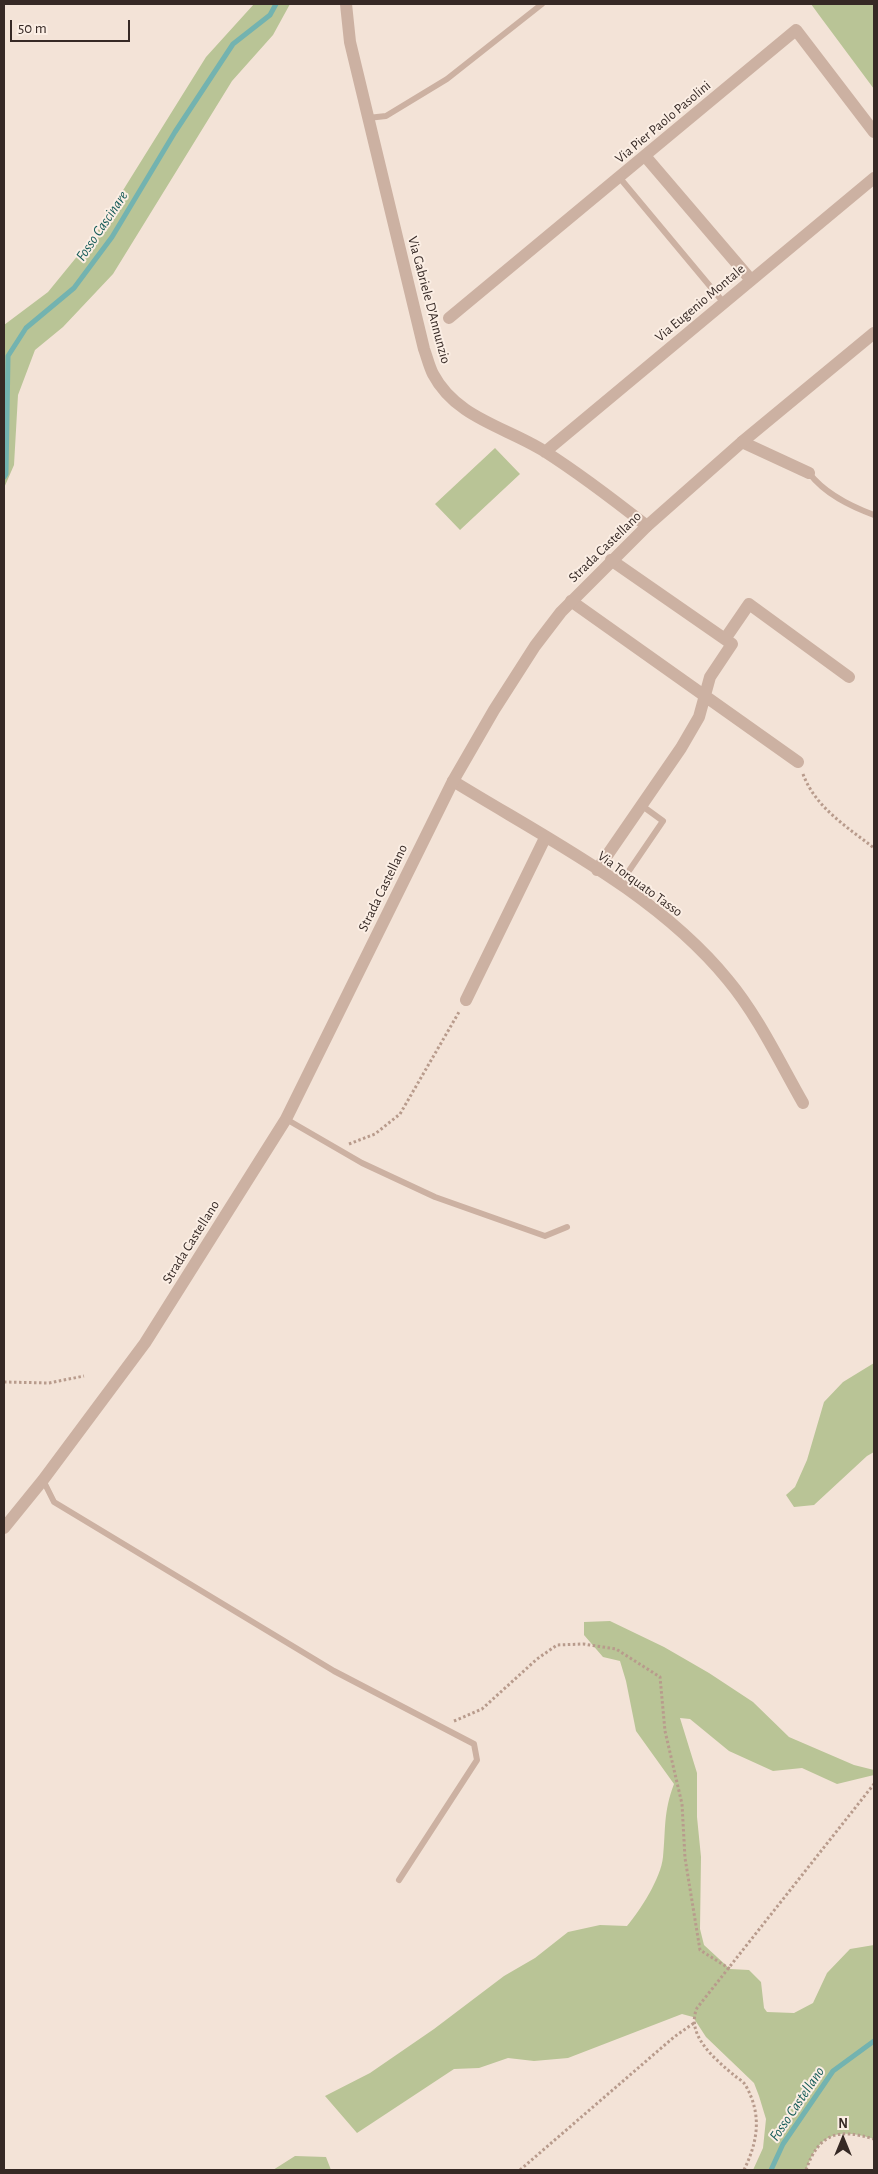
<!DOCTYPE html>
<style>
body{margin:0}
#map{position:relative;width:878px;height:2174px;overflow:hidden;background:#f3e3d7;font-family:"Alegreya Sans",sans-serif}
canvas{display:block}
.frame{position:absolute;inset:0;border:5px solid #362925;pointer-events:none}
.north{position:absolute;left:818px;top:2114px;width:50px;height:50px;-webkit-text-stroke:4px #fbeee4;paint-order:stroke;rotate:0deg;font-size:14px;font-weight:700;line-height:20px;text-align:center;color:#362925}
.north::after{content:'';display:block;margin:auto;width:18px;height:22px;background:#362925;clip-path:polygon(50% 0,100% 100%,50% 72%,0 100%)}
.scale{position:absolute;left:10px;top:20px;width:120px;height:22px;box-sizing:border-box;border:2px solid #362925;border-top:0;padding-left:6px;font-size:15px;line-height:18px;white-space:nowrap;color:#362925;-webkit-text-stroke:4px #fbeee4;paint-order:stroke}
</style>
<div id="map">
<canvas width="878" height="2174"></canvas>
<div class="frame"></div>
<div class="north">N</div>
<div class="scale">50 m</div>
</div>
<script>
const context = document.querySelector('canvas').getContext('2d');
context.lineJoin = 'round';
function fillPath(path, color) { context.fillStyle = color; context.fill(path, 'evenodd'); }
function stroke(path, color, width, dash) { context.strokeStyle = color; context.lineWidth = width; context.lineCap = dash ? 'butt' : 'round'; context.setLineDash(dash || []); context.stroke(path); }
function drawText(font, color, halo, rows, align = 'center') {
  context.font = font + ' "Alegreya Sans",sans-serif'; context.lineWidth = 4; context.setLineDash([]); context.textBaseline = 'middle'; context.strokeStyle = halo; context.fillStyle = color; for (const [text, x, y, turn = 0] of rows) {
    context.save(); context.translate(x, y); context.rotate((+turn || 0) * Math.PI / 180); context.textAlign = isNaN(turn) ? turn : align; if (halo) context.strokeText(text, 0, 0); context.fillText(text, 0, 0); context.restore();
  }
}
fillPath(new Path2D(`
 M254,4H290L273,35L232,81L113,274L63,327L35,350L18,395L14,465L4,488V325L48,292L97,232L206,57Z
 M811,4H874V89L819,15Z
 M495,448L520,474L460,530L435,504Z
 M874,1363V1452L867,1456L814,1505L794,1507L786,1495L795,1487L807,1460L824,1402L843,1382Z
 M610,1621L664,1647L709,1673L753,1702L789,1737L854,1765L874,1770V1775L837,1784L802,1768L773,1771L729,1751L690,1719L680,1718L697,1773V1817L701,1857L700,1929L704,1945L730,1969L749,1970L761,1982L764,2008L767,2012L794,2013L813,2003L827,1973L850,1949L874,1945V2139C838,2128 819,2133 806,2170H753L763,2148L766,2119L759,2096L754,2083L706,2037L693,2017L682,2014L568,2058L534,2061L508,2058L479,2068L454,2069L357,2133L325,2096L370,2073L434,2029L504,1976L535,1958L568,1932L600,1925L627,1926C640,1911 661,1878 663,1857C666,1829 663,1813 674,1784L636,1731L626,1681L620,1661L603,1657L584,1635V1622Z
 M295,2156L326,2157L331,2170H273Z`), '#b9c496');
stroke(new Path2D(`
 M4,477L6,474L8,356L26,328L74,288L112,237L175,132L233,44L270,15L276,4
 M771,2170L783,2144L833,2071L874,2041`), '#73b3b0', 5);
stroke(new Path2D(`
 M803,774C815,807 847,827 874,848
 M349,1144L375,1134L400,1114L459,1012
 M4,1382L49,1383L84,1376
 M454,1721L482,1709L537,1659L557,1645L583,1644L616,1649L660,1677L665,1731L682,1804L685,1858L700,1950L730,1969
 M520,2170L674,2037L694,2023
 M744,2170C758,2141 762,2115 746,2086C744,2082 739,2079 735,2076C716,2060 685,2035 697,2008L874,1784
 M806,2170C819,2133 838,2128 874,2139`), '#b89b8c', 3, [2.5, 2.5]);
stroke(new Path2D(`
 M368,118L386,116L447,79L542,4
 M619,177L724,303
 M809,473C825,494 850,506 874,515
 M620,884L663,821L641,805
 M286,1119L362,1163L435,1197L545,1236L567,1227
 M43,1480L54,1502L334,1671L474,1744L477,1760L399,1880`), '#ccb1a2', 6);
stroke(new Path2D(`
 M346,4L350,42L424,349C427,357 429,366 433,374C456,418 506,427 544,451C580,474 614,500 647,526
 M645,156L751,280
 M449,318L796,30L874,132
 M742,442L809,473
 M545,452L874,178
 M571,601L798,762
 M725,639L749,604L849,677
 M453,781C547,839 657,893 728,980C758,1016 779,1061 803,1103
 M597,870L681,748L699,717L710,677L732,644L611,560
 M466,1000L545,838`), '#ccb1a2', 12);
stroke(new Path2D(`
 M4,1528L43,1480L145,1343L286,1119L453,781L494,710L535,646L561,612L647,526L742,442L874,333`), '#ccb1a2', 12);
drawText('14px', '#362925', '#fbeee4', [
 ["Via Pier Paolo Pasolini",663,122,-40],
 ["Via Gabriele D'Annunzio",429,300,75],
 ["Via Eugenio Montale",700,303,-40],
 ["Strada Castellano",605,547,-44],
 ["Via Torquato Tasso",640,884,36],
 ["Strada Castellano",383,888,-64],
 ["Strada Castellano",191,1242,-58]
]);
drawText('italic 15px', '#175c59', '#fbeee4', [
 ["Fosso Cascinare",102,226,-56],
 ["Fosso Castellano",797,2104,-56]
]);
</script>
